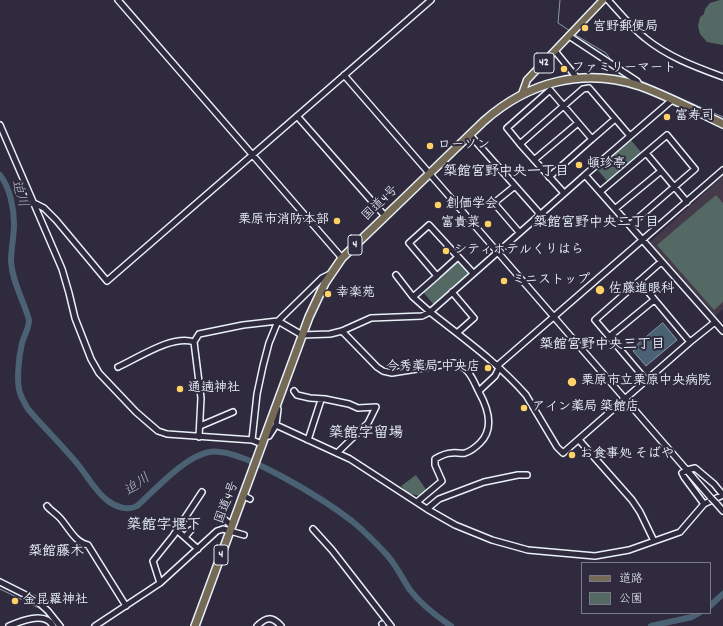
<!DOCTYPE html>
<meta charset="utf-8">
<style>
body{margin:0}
#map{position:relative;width:723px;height:626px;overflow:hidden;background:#2f2a3d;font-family:Dekko,"Klee One",sans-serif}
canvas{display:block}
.legend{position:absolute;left:581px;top:562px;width:130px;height:52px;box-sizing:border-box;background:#2f2a3d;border:1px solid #797a88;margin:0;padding:5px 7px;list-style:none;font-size:12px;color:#e8f1f8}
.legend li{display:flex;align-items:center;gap:8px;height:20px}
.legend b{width:20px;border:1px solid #797a88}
</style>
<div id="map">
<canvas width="723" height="626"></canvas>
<ul class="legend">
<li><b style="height:5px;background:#756a55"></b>道路</li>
<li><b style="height:11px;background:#546963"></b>公園</li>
</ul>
</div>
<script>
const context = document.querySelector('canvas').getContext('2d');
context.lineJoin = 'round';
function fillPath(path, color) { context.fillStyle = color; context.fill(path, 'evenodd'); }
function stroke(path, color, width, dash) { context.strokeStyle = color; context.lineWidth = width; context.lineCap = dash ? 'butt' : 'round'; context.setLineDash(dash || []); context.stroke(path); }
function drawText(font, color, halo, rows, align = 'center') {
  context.font = font + ' Dekko,"Klee One",sans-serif'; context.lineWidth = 4; context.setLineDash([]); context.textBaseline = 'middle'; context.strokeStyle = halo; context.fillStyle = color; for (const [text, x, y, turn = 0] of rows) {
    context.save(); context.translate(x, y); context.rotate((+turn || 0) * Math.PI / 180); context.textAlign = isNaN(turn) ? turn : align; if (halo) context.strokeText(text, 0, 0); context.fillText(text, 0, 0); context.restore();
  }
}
fillPath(new Path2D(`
 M723,176V309L715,316L648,244Z`), '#443a49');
fillPath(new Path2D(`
 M720,0H723V45L707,42L700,34L698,26L700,17L704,14L705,9L710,3Z
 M630,139L641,152L608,182L596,168Z
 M716,195L723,203V302L714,310L657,245Z
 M458,261L470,274L434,305L423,292Z
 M416,475L427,491L420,496L407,493L401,486Z`), '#546963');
const water = new Path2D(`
 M663,323L677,340L646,366L633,351L638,347L637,345Z`);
fillPath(water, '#4a6274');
stroke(water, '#899ba9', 1);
stroke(new Path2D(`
 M560,0L558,23L570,31
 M574,34L606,53L613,63
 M639,80L723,117
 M0,589L41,609L57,626`), '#899ba9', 1);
stroke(new Path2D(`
 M0,175C10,188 14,208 14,224C14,237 11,249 11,261C12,282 24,301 29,320C29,329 24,335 22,343C19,356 16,381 20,393C22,399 25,404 28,409C45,429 64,447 80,467C89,479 96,492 108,501C116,507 128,511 137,506C156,489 184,457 209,452C240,446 326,501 352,521C364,531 376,543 387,555C396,565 402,578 410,590C421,604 436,616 451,626
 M710,606L723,594
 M651,626L692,617L699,613`), '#4a6274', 6);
const minor = new Path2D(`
 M118,0L342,258
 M608,0C620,13 631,27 645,38C668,57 696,67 723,77
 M569,36L637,81L640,86
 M555,51L578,79
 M344,75L711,498
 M297,116L385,216
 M0,125L62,269L69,293L75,318L91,359L99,373L136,412L158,431L167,434L252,440L262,444
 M470,135L540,214
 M520,144L507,128L550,90L592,139L615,119
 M646,153L687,202
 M534,160L578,123
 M585,175L672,100
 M549,177L592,139
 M515,186L494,203L519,232
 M601,191L667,135L695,169L630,225
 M564,193L520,144L583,89L589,88L630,136
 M34,203L44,208L56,220L107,281L431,0
 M616,208L661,171
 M396,275L413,297
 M437,276L458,257
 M639,281L690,342
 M452,292L474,318L457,333
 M715,322L723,331
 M342,331L377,367L383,371L392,373L454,363C469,367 473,380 479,392C488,408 495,428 480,443C476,447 471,451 465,453C461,454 456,452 452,453C446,453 440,456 435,459V465L442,481L417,502
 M609,337L654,300
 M497,366L723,170
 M118,367C138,358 173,334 194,342
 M646,380L595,320L661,262
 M294,391L297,395L310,398L325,399L349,404L358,408L376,407L368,423L337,453
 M479,391L495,376L499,368
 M275,408L278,409L276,425
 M200,426L233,412
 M265,435L269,436L276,425L350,459L427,509L455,525L492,540L528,550L595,556L629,550L680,532L704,504L723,495
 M199,437L201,398L194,342L199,334L243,325L278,321L302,335L330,334L342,331L371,318L422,316L430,312C463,338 498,363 526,395L557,447L563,453L690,342L715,322L585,175L430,312L413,297L437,276L409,243L429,225L473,273
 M252,440L257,394L263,366L269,343L278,321L322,278L330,274
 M308,440L321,400
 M579,440L632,500L640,512L654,541
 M244,496L250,499
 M716,503L723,511
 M704,504L684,477L682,473L687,470L695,468L714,484L723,495
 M47,506C50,510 55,513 59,517C68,526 74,542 88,545L126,606
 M427,509L439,499L484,482L518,475H527
 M224,519L232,526
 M313,529L332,550L391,626
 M180,533L198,549
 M185,537L191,530
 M0,582L36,600L48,611L60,626
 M160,583L153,561L173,536L202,492
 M382,624L383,626
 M9,626C21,621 45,611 53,626
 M95,626L160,583L217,531L223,529L244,535
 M257,626C266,617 272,616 281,626`);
const major = new Path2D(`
 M522,94L527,80L603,0`);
const highway = new Path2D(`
 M195,626L309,317L325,283L342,258L484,121C528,82 583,67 640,86C668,96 696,111 723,124`);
stroke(minor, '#e8f1f8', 8);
stroke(major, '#e8f1f8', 9);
stroke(highway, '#e8f1f8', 10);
stroke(minor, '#2f2a3d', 5);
stroke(major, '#756a55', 6);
stroke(highway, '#756a55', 7);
const minorBridge = new Path2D(`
 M711,498L716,503`);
stroke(minorBridge, '#e8f1f8', 8, []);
stroke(minorBridge, '#2f2a3d', 5);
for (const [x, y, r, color] of [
 [585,28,4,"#ffd166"],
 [564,69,4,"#ffd166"],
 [667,117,4,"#ffd166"],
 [430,146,4,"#ffd166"],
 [579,165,4,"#ffd166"],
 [438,205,4,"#ffd166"],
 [337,221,4,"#ffd166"],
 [488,224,4,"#ffd166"],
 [446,251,4,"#ffd166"],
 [504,281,4,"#ffd166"],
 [600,290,5,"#ffd166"],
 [328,294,4,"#ffd166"],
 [488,368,4,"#ffd166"],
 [572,382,5,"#ffd166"],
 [180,389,4,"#ffd166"],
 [524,408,4,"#ffd166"],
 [572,455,4,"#ffd166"],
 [15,601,4,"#ffd166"]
]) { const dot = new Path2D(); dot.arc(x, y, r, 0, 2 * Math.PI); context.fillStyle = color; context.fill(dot); stroke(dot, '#2f2a3d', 1.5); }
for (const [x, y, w] of [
 [544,63,20],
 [355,245,14],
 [221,555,14]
]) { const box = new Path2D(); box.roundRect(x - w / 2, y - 10, w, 20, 3); context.fillStyle = '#2f2a3d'; context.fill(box); stroke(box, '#e8f1f8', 1); }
drawText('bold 12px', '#e8f1f8', null, [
 ["42",544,63],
 ["4",355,245],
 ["4",221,555]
]);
drawText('bold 13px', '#e8f1f8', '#2f2a3d', [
 ["宮野郵便局",593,28],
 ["ファミリーマート",572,69],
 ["富寿司",675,117],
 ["ローソン",438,146],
 ["頓珍亭",587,165],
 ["創価学会",446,205],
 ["栗原市消防本部",329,221,"right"],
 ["富貴菜",480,224,"right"],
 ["シティホテルくりはら",454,251],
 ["ミニストップ",512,281],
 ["佐藤進眼科",609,290],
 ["幸楽苑",336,294],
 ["今秀薬局 中央店",480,368,"right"],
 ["栗原市立栗原中央病院",581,382],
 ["通遖神社",188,389],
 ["アイン薬局 築館店",532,408],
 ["お食事処 そばや",580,455],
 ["金昆羅神社",23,601]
], 'left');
drawText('13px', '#e8f1f8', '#2f2a3d', [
 ["国道4号",381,204,-44],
 ["国道4号",228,503,-69]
]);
drawText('bold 14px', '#e8f1f8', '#2f2a3d', [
 ["築館宮野中央一丁目",506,173],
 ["築館宮野中央二丁目",596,224],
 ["築館宮野中央三丁目",602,346],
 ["築館藤木",56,553]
]);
drawText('italic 14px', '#a9b8c3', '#2f2a3d', [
 ["迫川",18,194,74],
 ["迫川",138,486,-36]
]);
drawText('bold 15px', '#e8f1f8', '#2f2a3d', [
 ["築館字留場",366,435],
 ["築館字堰下",164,527]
]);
</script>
